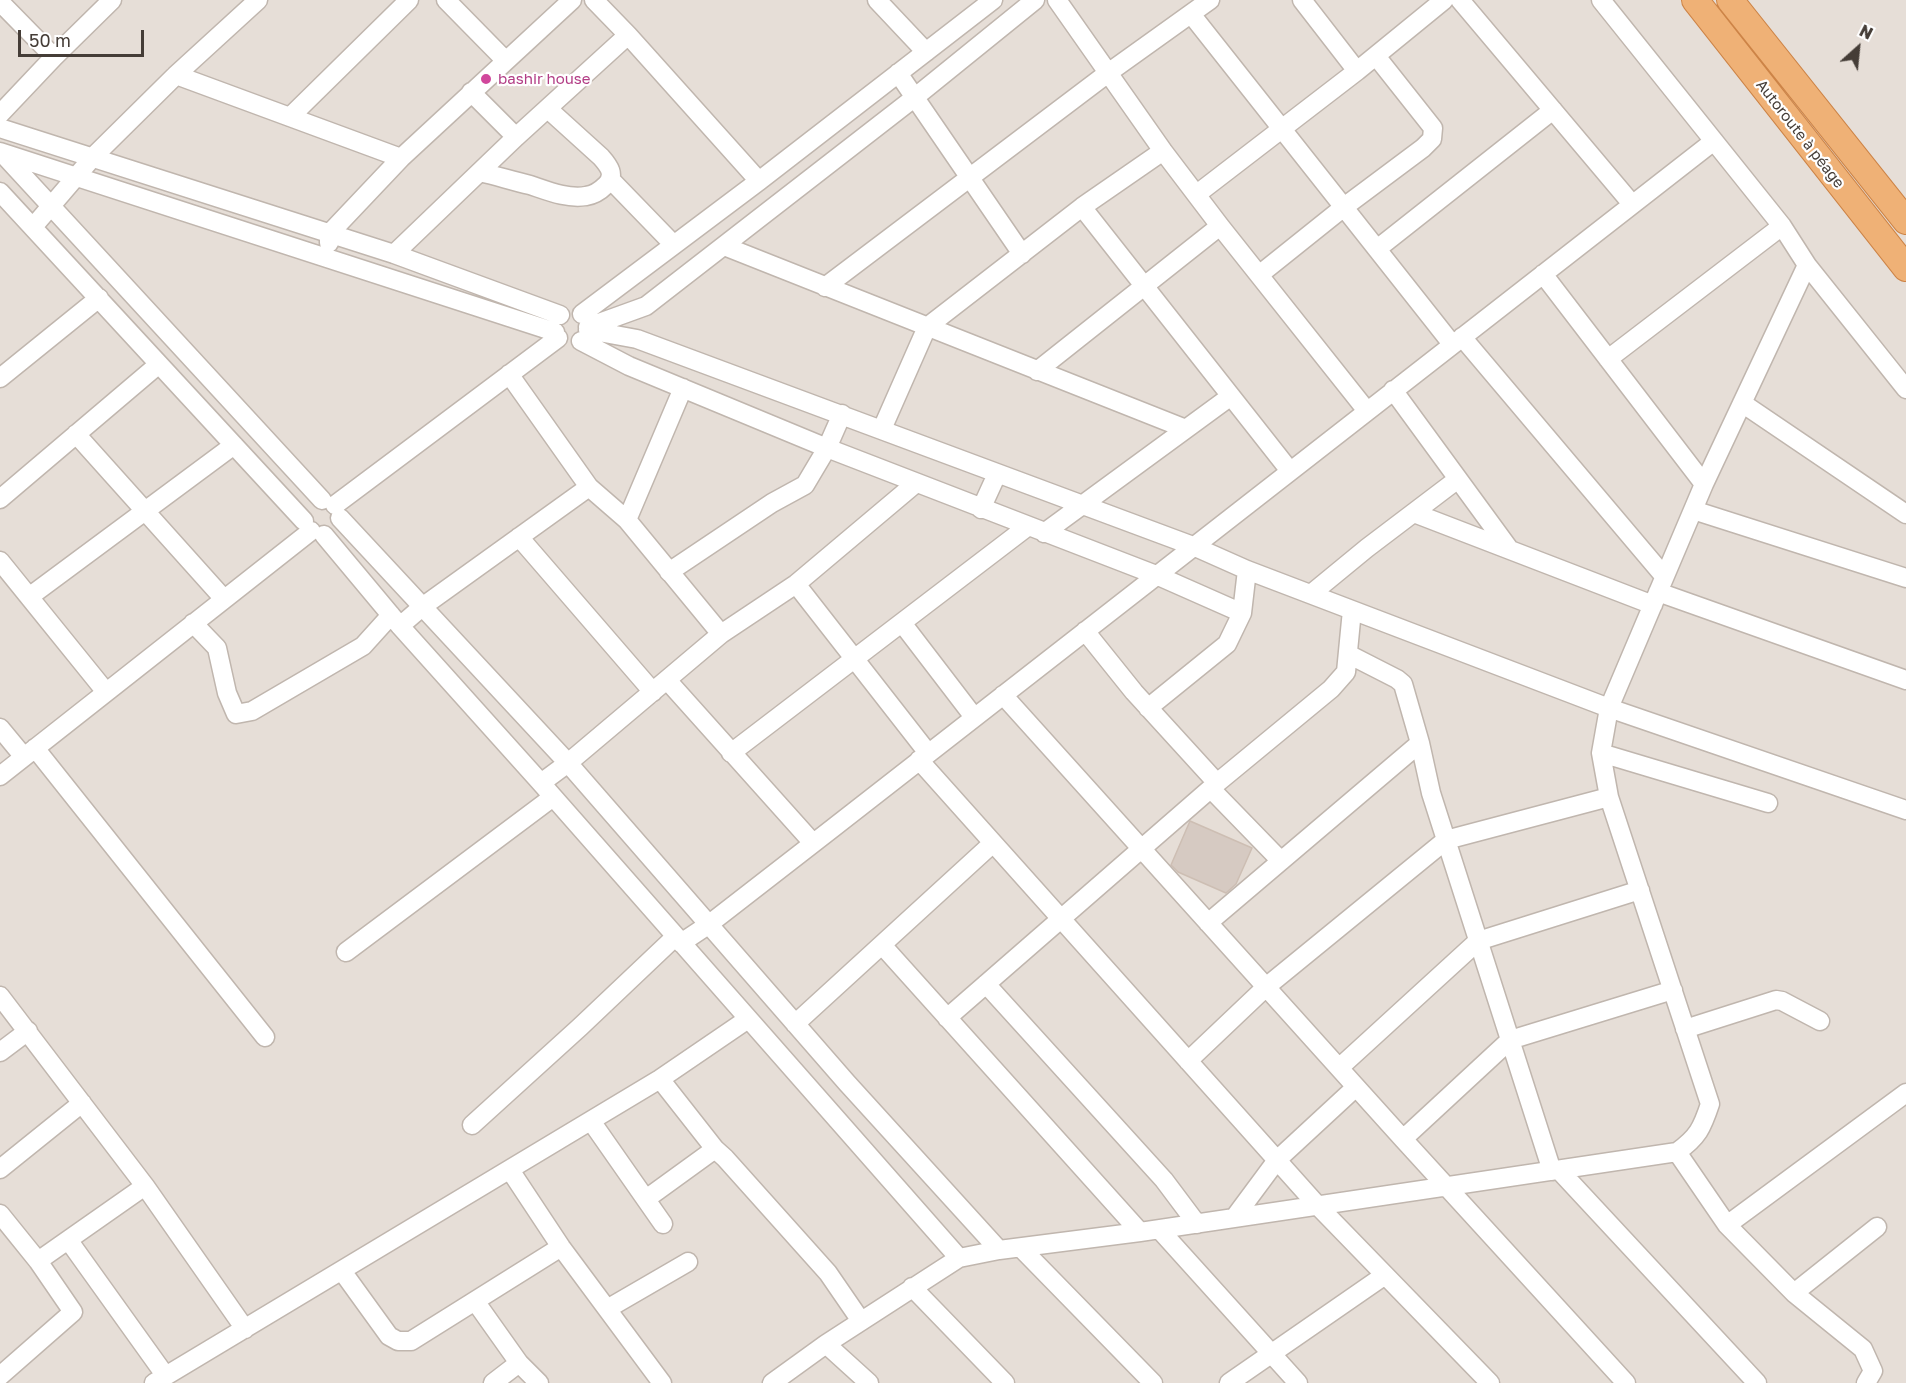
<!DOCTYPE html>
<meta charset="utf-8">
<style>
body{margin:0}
#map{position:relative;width:1906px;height:1383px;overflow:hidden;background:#f2ede8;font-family:"Golos Text",sans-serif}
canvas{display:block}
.north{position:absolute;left:1828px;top:18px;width:60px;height:60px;-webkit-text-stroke:4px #fff;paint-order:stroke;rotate:27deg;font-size:16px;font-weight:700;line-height:24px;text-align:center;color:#453d37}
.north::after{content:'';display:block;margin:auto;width:21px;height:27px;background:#453d37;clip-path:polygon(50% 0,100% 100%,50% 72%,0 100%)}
.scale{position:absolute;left:18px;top:30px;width:126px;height:27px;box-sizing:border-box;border:3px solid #453d37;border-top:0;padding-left:8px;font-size:18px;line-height:21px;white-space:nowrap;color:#453d37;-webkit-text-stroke:4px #fff;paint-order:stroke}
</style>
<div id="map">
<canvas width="1906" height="1383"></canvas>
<div class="north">N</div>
<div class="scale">50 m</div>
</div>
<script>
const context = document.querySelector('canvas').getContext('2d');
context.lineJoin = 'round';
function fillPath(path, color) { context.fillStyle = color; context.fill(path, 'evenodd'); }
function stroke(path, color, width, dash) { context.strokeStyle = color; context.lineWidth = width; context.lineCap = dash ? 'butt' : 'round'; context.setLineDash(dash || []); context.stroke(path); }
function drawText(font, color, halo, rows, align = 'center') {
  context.font = font + ' "Golos Text",sans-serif'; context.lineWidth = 4.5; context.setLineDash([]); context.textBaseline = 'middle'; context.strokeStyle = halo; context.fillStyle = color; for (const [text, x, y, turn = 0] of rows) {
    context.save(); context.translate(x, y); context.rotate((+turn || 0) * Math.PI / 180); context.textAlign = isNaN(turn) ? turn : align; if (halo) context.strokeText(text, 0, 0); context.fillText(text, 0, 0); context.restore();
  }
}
fillPath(new Path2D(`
 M0,0H1906V1383H0Z`), '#e6ded7');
const building = new Path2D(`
 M1190,821L1252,848L1236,884L1226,893L1178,872L1171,865Z`);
fillPath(building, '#d6cac2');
stroke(building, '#cdbeb3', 1.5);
const minor = new Path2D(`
 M446,0L505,60
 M594,0L628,35L759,181
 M877,0L926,52
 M1057,0L1163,151L1220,226L1367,411
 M1302,0L1357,71
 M1460,0L1632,204
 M0,2L54,57
 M1191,14L1452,344
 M898,73L1022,254
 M176,75L401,158
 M471,92L516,137
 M0,114L54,57L112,0
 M290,117L409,0
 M0,128L394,254L560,315
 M0,152L555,332
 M4,155L322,500
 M480,172C497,176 513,181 530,185C548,191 567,199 586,196C594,195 600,191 606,185C616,175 609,166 601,157L548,109
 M611,180L674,245
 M0,192L304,521
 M1197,194L1357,71L1444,0
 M1082,207L1290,471
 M33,227L93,157L176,75L258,0
 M329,243V234L401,158L572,0
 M724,246L1186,429
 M1377,249L1553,110
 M394,254L516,137L628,35
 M1807,265L1906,389
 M1543,274L1704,484
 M1259,275L1344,207L1423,148L1432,139L1433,128L1376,56
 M825,287L1108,73L1210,0
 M582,314L759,181L993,0
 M588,327L646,306L914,98L1035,0
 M588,330L637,339L1193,546L1247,570L1609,708L1906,810
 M1462,337L1664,576
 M581,341L629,366L827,448L1156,575L1242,613
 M1608,359L1782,226
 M1037,371L1220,226
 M509,374L589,487L627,520L721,634
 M0,378L99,298
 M1393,390L1510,550
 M1742,403L1906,514
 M882,429L927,327L1082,207L1163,151
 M76,434L224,599
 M0,499L159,364
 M335,505L558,338
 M981,509L997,474
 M1693,510L1906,578
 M1414,513L1653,605
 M340,518L568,763L847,1083L999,1250
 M627,520L683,388
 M1044,533L1231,396
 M324,535L400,626L541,783L959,1258
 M519,537L653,692
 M0,561L106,692
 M669,572L772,503L805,485L827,448L842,414
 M796,584L928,753
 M1658,592L1906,680
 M1311,594L1367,548L1458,479
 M29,597L234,445
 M193,623L217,648L227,693L236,714L252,711L363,646L391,615
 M902,623L974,717
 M400,626L422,607L589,487
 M1085,631L1134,692L1217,783
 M1348,654L1397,679L1403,684L1420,743L1431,793L1552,1171
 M667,680L813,843
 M1003,695L1403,1139L1626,1383
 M1148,708L1227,644L1242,613L1247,570
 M0,728L24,757
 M35,748L265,1037
 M731,753L1027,527
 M1601,753L1768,803
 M919,760L1318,1206L1490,1383
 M0,776L311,531
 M541,783L568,763L721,634L796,584L916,483
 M1211,789L1281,861
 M1208,923L1420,743
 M681,943L708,925L833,828L1714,141
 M882,945L1140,1232
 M346,952L553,797
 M986,984L1164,1180L1197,1224
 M0,996L145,1186L245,1329
 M947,1018L1217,783L1331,689L1346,672L1352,610
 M795,1024L993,843
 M1685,1029L1776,1000L1782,1001L1820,1021
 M0,1052L28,1031
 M1188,1061L1266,987L1446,840L1609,797
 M1339,1068L1478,941L1640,890
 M660,1079L715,1149
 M591,1121L663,1224
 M472,1125L580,1027L675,937
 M1403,1139L1510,1040L1673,990
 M1677,1152L1727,1225L1794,1293L1863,1349L1873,1371L1866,1383
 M0,1169L82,1103
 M510,1170L561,1247L662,1383
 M1559,1170L1757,1383
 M646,1199L715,1149L725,1158L828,1273L861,1321
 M0,1214L38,1261L73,1312L0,1376
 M1234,1218L1277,1160L1356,1087
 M1727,1225L1906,1093
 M1159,1229L1298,1383
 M69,1241L165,1375
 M1021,1248L1153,1383
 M38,1261L145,1186
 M342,1271L389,1336L398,1341H411L561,1247
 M912,1287L1005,1383
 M1794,1293L1877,1227
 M475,1301L519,1363
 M607,1309L688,1262
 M826,1344L869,1383
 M154,1383L660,1079L748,1019
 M493,1383L519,1363L539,1383
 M772,1383L826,1344L959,1258L999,1250L1140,1232L1677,1152C1698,1137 1702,1128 1710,1104L1609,797L1601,753L1609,708L1704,484L1807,265L1782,226L1601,0
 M1229,1383L1385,1275`);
const highway = new Path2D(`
 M1695,0L1906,268
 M1730,0L1906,221`);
stroke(minor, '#c0b6ae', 21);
stroke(highway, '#cd8447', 28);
stroke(minor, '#fff', 18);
stroke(highway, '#efb176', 26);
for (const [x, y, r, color] of [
 [486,79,6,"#d1479c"]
]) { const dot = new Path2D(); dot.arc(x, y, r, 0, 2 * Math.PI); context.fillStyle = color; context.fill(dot); stroke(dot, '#fff', 2); }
drawText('15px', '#b23c85', '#fff', [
 ["bashir house",498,79]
], 'left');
drawText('15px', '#453d37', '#fff', [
 ["Autoroute à péage",1800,134,52]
]);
</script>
